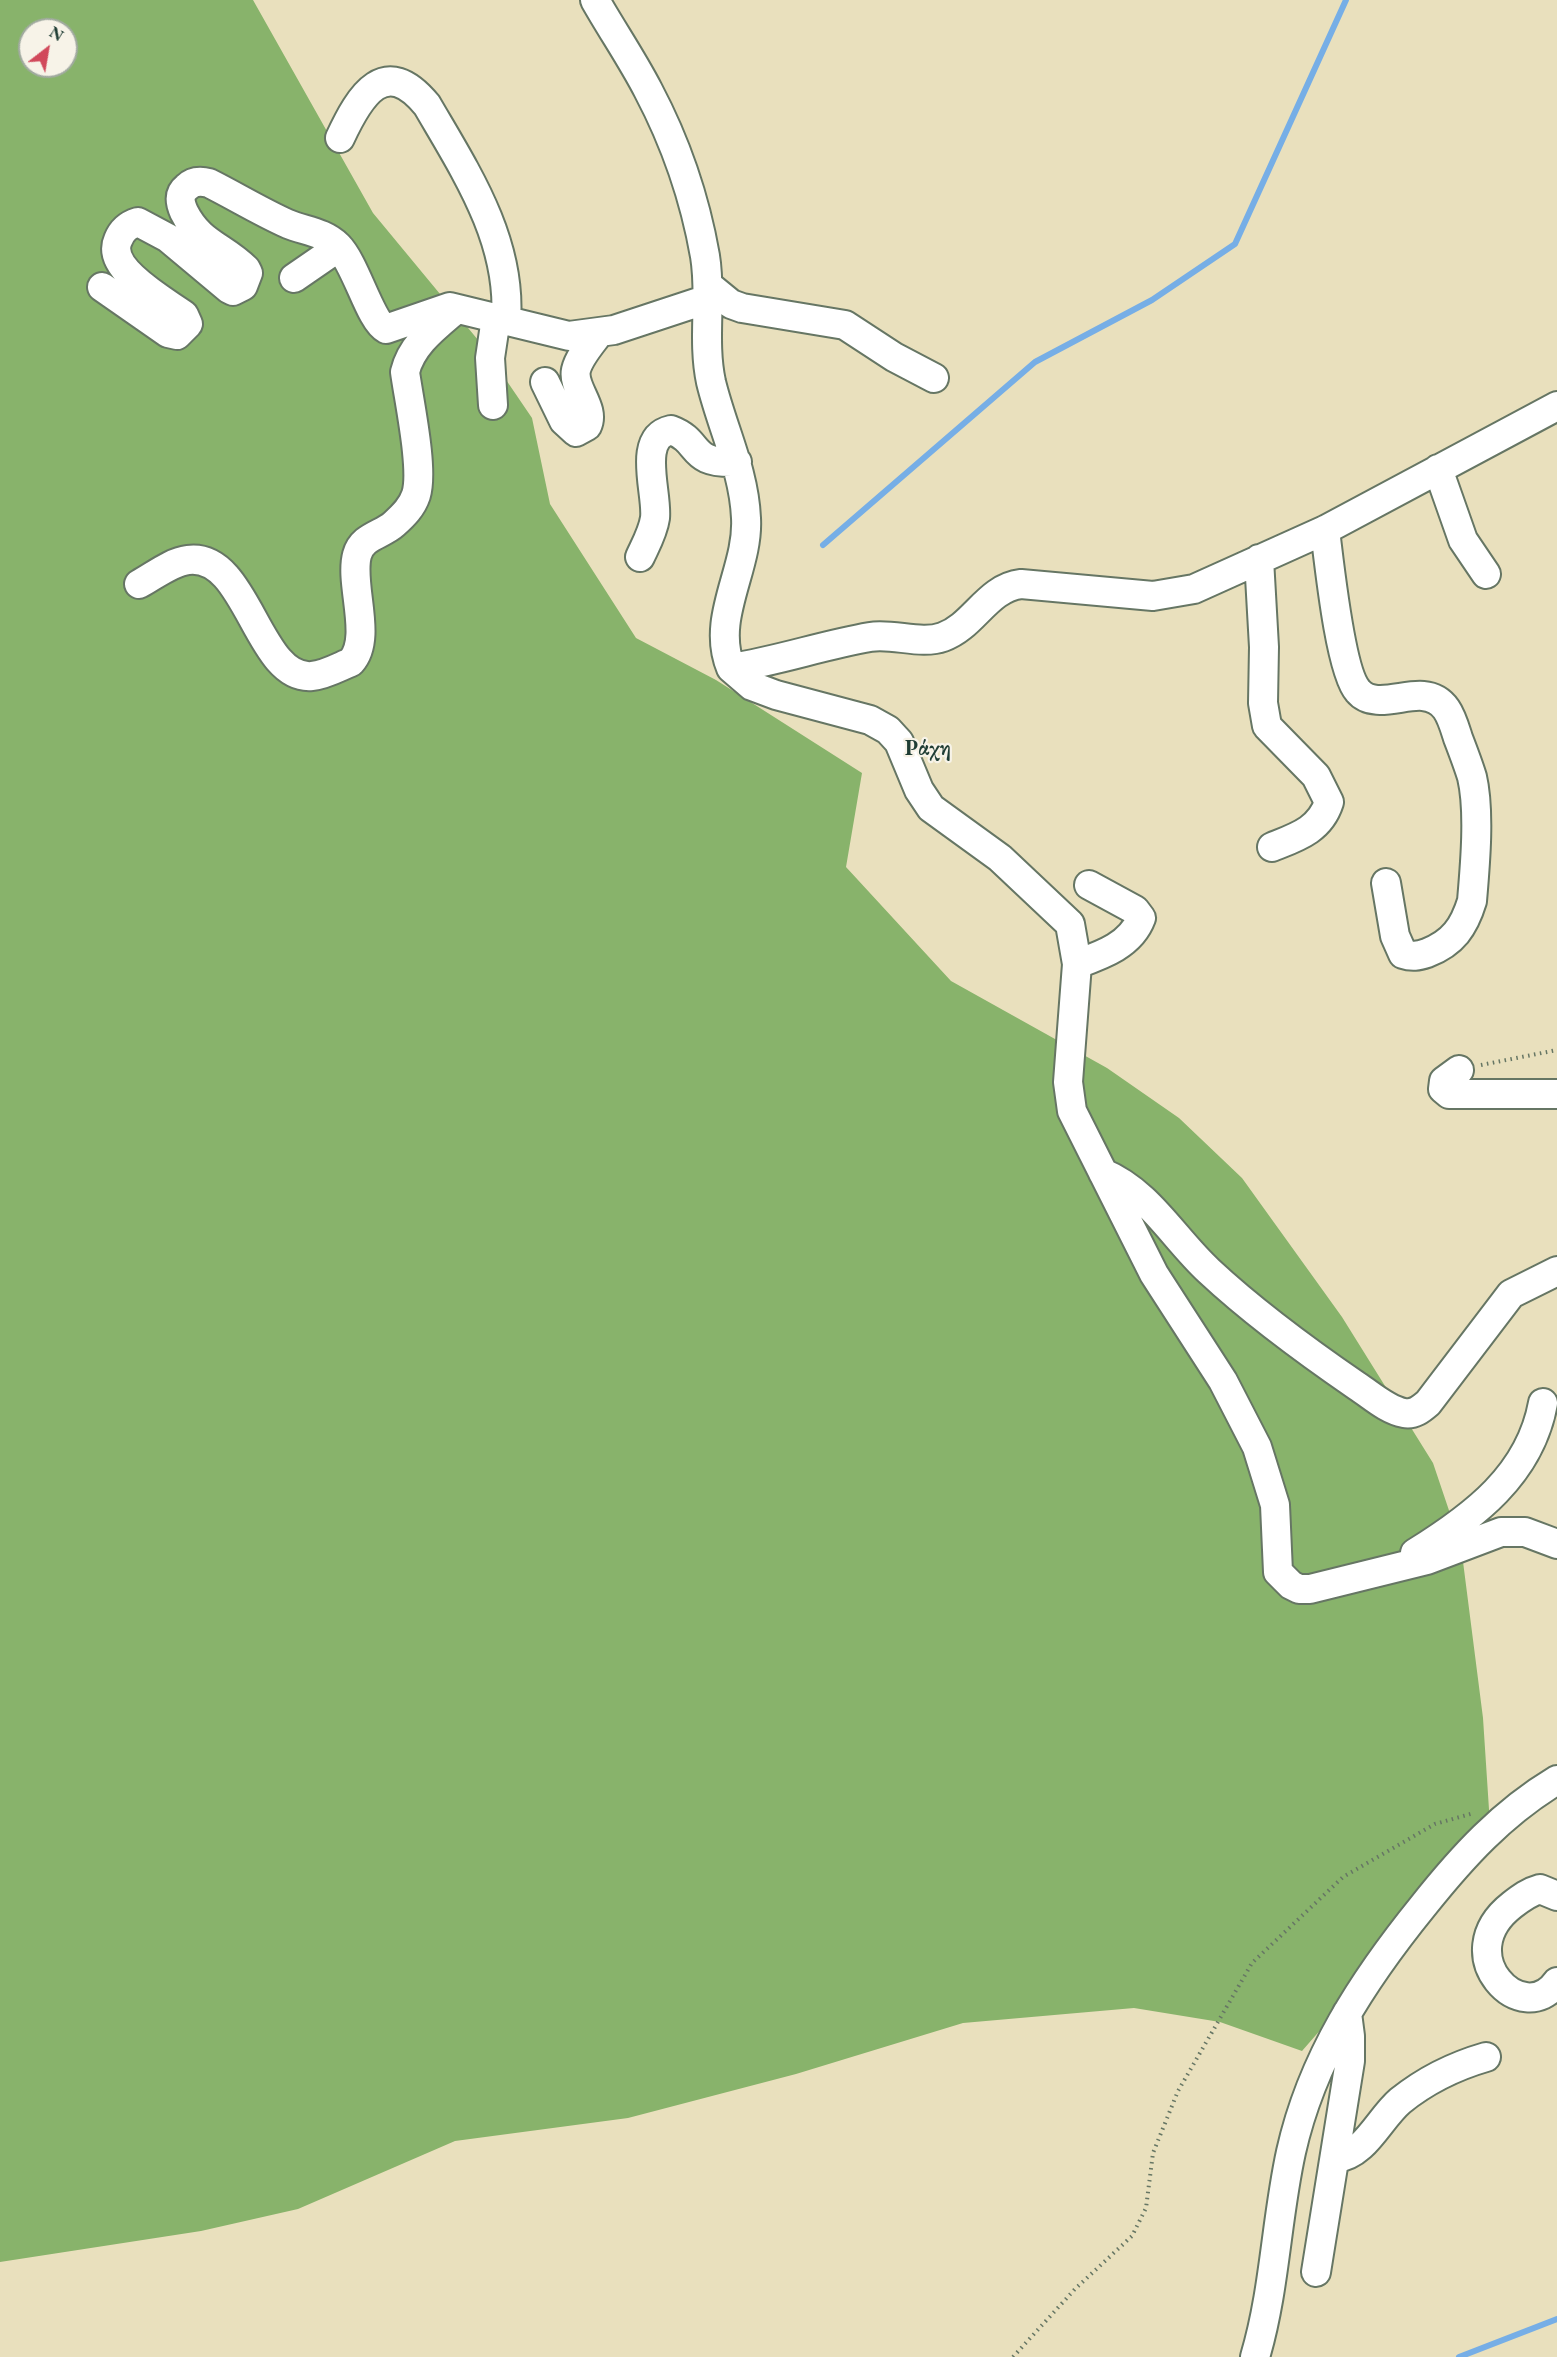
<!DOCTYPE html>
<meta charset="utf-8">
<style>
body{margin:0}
#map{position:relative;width:1557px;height:2357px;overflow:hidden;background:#e9e0bd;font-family:"EB Garamond",serif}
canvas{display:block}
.north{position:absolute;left:18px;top:18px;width:60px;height:60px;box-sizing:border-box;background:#f7f3e8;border:2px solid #a1aaa0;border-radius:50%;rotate:31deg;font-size:16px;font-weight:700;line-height:24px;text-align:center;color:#1f3d34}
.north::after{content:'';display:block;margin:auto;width:21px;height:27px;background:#d1495b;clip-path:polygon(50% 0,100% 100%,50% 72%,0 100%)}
</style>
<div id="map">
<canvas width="1557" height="2357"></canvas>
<div class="north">N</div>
</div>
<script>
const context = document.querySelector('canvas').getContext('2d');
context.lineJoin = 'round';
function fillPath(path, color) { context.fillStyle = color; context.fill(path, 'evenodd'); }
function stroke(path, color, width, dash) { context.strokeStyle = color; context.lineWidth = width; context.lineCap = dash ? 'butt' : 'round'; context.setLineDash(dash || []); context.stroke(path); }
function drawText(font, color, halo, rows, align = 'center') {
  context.font = font + ' "EB Garamond",serif'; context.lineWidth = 4.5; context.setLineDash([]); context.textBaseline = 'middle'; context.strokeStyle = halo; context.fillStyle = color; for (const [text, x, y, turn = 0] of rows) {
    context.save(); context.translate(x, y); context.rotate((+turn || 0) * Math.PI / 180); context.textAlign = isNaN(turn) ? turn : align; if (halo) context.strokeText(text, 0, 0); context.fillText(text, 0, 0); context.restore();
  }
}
fillPath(new Path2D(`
 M0,0H253L373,213L483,346L532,418L550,504L636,638L716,680L862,773L846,867L951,981L1107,1068L1179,1118L1242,1178L1342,1317L1433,1463L1461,1546L1483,1718L1491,1840L1431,1903L1302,2051L1220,2022L1134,2008L963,2023L796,2074L628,2118L455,2141L298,2209L201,2231L0,2262ZM30,30H66V66H30Z`), '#88b36b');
stroke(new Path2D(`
 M823,545L1035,362L1152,300L1235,244L1346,0
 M1459,2357L1557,2319`), '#76aee6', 6);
const minor = new Path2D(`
 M595,0C612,30 632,59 648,90C675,141 695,199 705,256C712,298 702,340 711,382C722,428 744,470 746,518C749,569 710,618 731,668C778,661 823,645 870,637C893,633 921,645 943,637C974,626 987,588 1021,584L1153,596L1194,589L1325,530L1557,406
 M340,138C360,95 385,54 427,105C466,172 512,241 506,321
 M294,278L339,247
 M709,286L731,304L742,308L845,325L894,357L934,378
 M102,287L168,333L177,335L188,324L184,315C165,301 105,269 118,240C122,230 128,225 138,222L168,238L229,289L233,291L243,286L248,273L246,269C223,246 200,244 184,212C180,203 178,194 187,187C193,181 201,181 209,183C235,196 261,212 288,224C305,231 324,232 338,246C356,264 370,321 386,329L450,307L569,336L614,330L708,299
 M545,382L564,421L576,432L587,426C596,408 572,388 576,370C579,357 591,344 599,333
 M493,405L490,358L496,318
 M1438,469L1463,540L1486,574
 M1325,530C1329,561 1340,671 1358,691C1373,709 1403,694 1423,696C1447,698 1452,719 1458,738C1463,751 1468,764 1472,777C1480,811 1475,866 1472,901C1464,927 1453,943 1427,953C1418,956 1412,957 1403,954L1395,936L1386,883
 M640,557C646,544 653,532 655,518C658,493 636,438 671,430C703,442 687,464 737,462
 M1259,559L1264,647L1263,703L1267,726L1316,776L1329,802C1320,830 1297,837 1272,847
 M139,584C154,576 171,562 188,560C248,552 257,681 312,676C325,675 339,667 351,662C373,638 349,584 357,555C362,536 382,535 394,524C404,515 412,507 416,495C424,470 409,401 405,372C411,346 433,329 453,312
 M731,668L752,686L776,695L870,720L888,730L899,742L919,790L931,808L1000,858L1070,924L1077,964L1068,1082L1072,1111L1154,1274L1223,1381L1257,1447L1275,1505L1278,1572L1291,1585L1299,1589H1310L1427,1560L1501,1532H1525L1557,1544
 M1077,964C1102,955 1131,945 1141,918L1135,910L1089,885
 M1459,1070L1444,1081L1443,1089L1449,1094H1557
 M1103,1173C1149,1192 1174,1239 1209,1271C1254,1313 1306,1351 1357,1386C1371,1395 1387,1410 1404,1413C1414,1415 1421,1409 1428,1403L1511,1294L1557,1271
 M1415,1553C1473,1517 1530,1475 1543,1403
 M1557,1896L1540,1889C1529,1892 1521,1898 1512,1905C1448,1955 1523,2030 1557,1982
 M1336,2158C1365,2155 1379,2119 1400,2101C1426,2080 1455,2066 1486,2057
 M1316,2272L1350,2061V2036L1347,2013
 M1255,2357C1275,2290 1276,2220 1291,2152C1312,2058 1363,1980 1423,1906C1462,1857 1502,1813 1557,1780`);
stroke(minor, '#667664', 32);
stroke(new Path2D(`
 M1481,1065L1557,1050
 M1013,2357L1075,2289L1132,2236L1146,2208L1153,2153L1178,2091L1252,1963L1343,1877L1435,1824L1474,1813`), '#667664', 4, [1.5, 4.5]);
stroke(minor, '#fff', 28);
drawText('bold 22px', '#1f3d34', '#f7f3e8', [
 ["Ράχη",928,749]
]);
</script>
